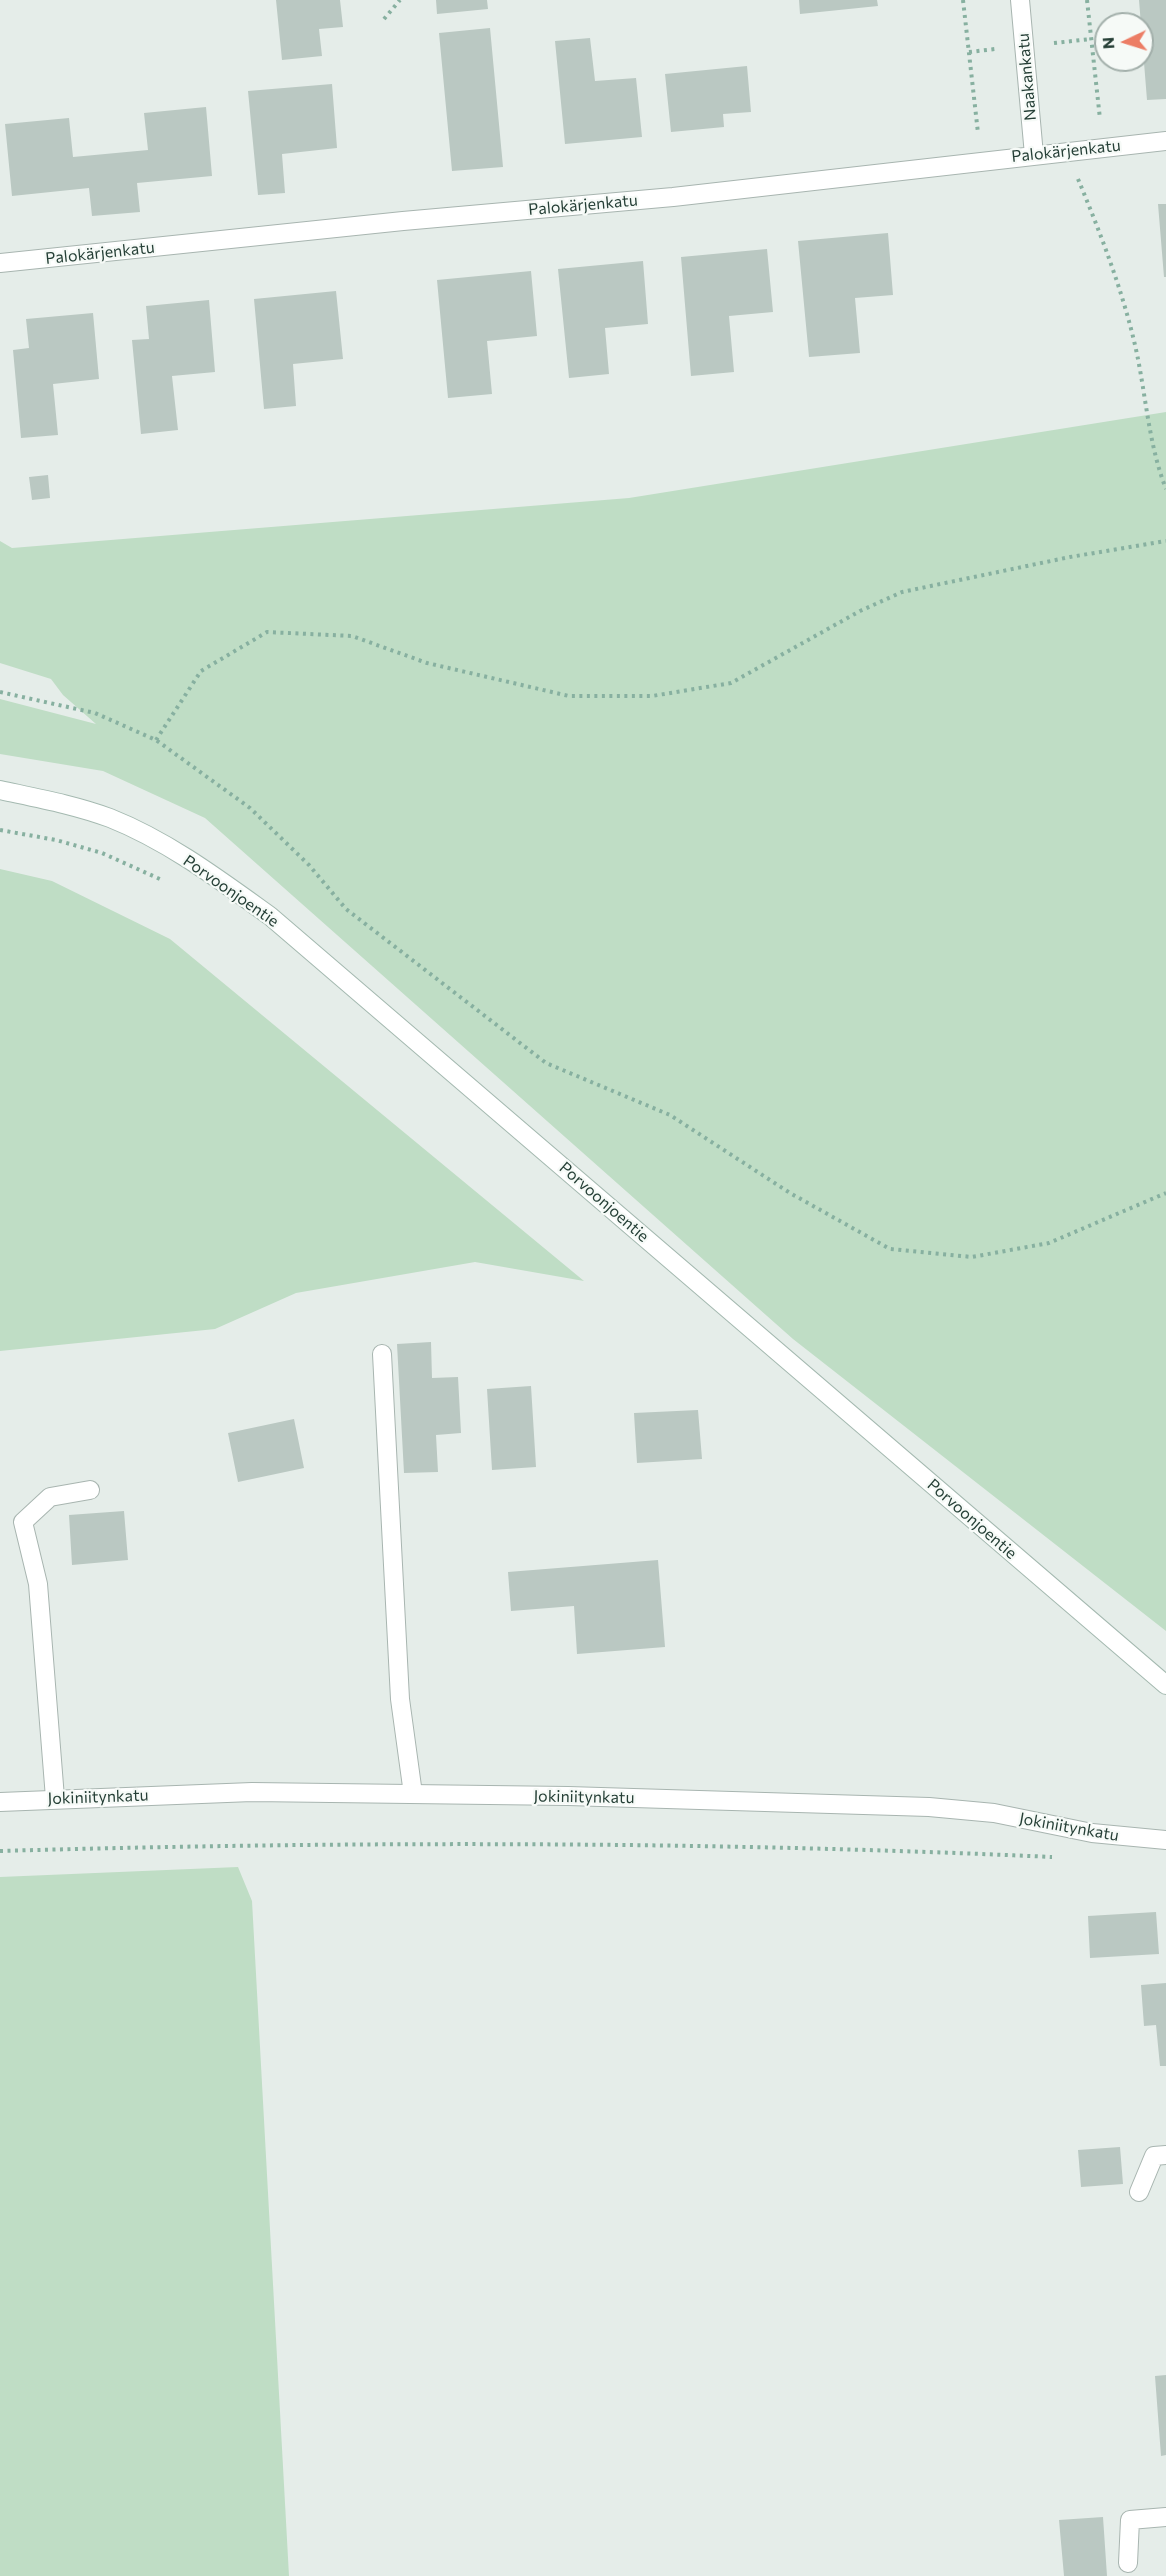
<!DOCTYPE html>
<meta charset="utf-8">
<style>
body{margin:0}
#map{position:relative;width:1166px;height:2576px;overflow:hidden;background:#e5ede9;font-family:Commissioner,sans-serif}
canvas{display:block}
.north{position:absolute;left:1094px;top:12px;width:60px;height:60px;box-sizing:border-box;background:#f6faf7;border:2px solid #a2afaa;border-radius:50%;rotate:266deg;font-size:16px;font-weight:700;line-height:24px;text-align:center;color:#253f36}
.north::after{content:'';display:block;margin:auto;width:21px;height:27px;background:#ec7d65;clip-path:polygon(50% 0,100% 100%,50% 72%,0 100%)}
</style>
<div id="map">
<canvas width="1166" height="2576"></canvas>
<div class="north">N</div>
</div>
<script>
const context = document.querySelector('canvas').getContext('2d');
context.lineJoin = 'round';
function fillPath(path, color) { context.fillStyle = color; context.fill(path, 'evenodd'); }
function stroke(path, color, width, dash) { context.strokeStyle = color; context.lineWidth = width; context.lineCap = dash ? 'butt' : 'round'; context.setLineDash(dash || []); context.stroke(path); }
function drawText(font, color, halo, rows, align = 'center') {
  context.font = font + ' Commissioner,sans-serif'; context.lineWidth = 4.5; context.setLineDash([]); context.textBaseline = 'middle'; context.strokeStyle = halo; context.fillStyle = color; for (const [text, x, y, turn = 0] of rows) {
    context.save(); context.translate(x, y); context.rotate((+turn || 0) * Math.PI / 180); context.textAlign = isNaN(turn) ? turn : align; if (halo) context.strokeText(text, 0, 0); context.fillText(text, 0, 0); context.restore();
  }
}
fillPath(new Path2D(`
 M1166,412V1631L793,1339L205,818L103,771L0,754V699L96,724L63,695L51,679L0,663V541L12,548L629,498Z
 M0,869L52,881L170,939L584,1281L475,1262L296,1293L215,1329L0,1351Z
 M238,1867L252,1901L289,2576H0V1877Z`), '#bfddc5');
fillPath(new Path2D(`
 M276,0H340L343,27L319,29L322,56L282,60Z
 M436,0H487L488,9L437,14Z
 M799,0H877L878,6L800,14Z
 M1139,0H1166V99L1147,100Z
 M490,28L503,167L452,171L439,33Z
 M590,38L595,81L636,78L642,137L565,144L555,41Z
 M747,66L751,112L723,114L724,127L671,132L665,74Z
 M332,84L337,148L282,154L285,193L258,195L248,91Z
 M206,107L212,176L137,183L140,212L92,216L89,188L12,196L5,124L69,118L73,157L148,150L144,113Z
 M1158,204H1166V277H1164Z
 M888,233L893,295L855,298L860,353L809,357L798,241Z
 M767,249L773,312L729,316L734,372L691,376L681,257Z
 M643,261L648,324L605,328L609,374L569,378L558,269Z
 M531,271L537,336L487,341L492,394L448,398L437,280Z
 M336,291L343,359L293,364L296,406L264,409L254,299Z
 M209,300L215,372L172,376L178,430L141,434L132,340L149,339L146,306Z
 M93,313L99,379L53,384L58,435L21,438L13,350L29,348L26,319Z
 M48,475L50,498L32,500L29,477Z
 M431,1342L432,1378L458,1377L461,1433L436,1435L438,1472L404,1473L397,1344Z
 M531,1386L536,1467L492,1470L487,1389Z
 M698,1410L702,1459L637,1463L634,1413Z
 M294,1419L304,1468L238,1482L228,1433Z
 M124,1511L128,1560L72,1565L69,1515Z
 M658,1560L665,1647L577,1654L574,1606L511,1611L508,1572Z
 M1156,1912L1159,1954L1090,1958L1088,1916Z
 M1166,1983V2066H1160L1156,2025L1144,2026L1141,1985Z
 M1120,2147L1123,2184L1081,2187L1078,2150Z
 M1166,2375V2455L1161,2456L1155,2376Z
 M1103,2517L1107,2576H1064L1059,2520Z`), '#bac8c2');
const lane = new Path2D(`
 M382,1354L400,1699L413,1794
 M55,1798L38,1584L23,1522L50,1497L90,1490
 M1139,2192L1154,2156L1166,2155
 M1128,2563L1130,2520L1166,2517`);
const street = new Path2D(`
 M1020,0L1034,155
 M0,263L403,221L673,197L1166,141
 M0,1802L252,1792L568,1796L929,1807L994,1813L1092,1833L1166,1840`);
const secondary = new Path2D(`
 M0,790C37,798 75,805 110,818C168,841 220,880 270,916L1166,1685`);
stroke(lane, '#a8b5b0', 20);
stroke(street, '#a8b5b0', 20);
stroke(secondary, '#a4b9b0', 20);
stroke(new Path2D(`
 M963,0L978,133
 M1087,0L1100,119
 M384,19L400,0
 M1054,43L1091,39
 M969,52L995,49
 M1078,179C1100,232 1122,289 1135,345C1146,393 1148,443 1166,489
 M0,692L95,713L156,740L250,808L309,865L346,909L546,1063L670,1115L790,1193L890,1249L972,1257L1049,1243L1166,1193
 M156,740L201,671L267,632L352,636L427,663L569,696H652L731,683L860,611L902,592L1070,557L1166,541
 M0,830L56,840L102,853L162,880
 M0,1851C350,1841 702,1841 1052,1857`), '#87b0a0', 4, [3, 4.5]);
stroke(lane, '#fff', 18);
stroke(street, '#fff', 18);
stroke(secondary, '#fff', 18);
drawText('16px', '#253f36', '#f6faf7', [
 ["Naakankatu",1027,77,-95],
 ["Palokärjenkatu",1066,151,-6],
 ["Palokärjenkatu",583,205,-5],
 ["Palokärjenkatu",100,253,-6],
 ["Porvoonjoentie",231,891,35],
 ["Porvoonjoentie",604,1202,41],
 ["Porvoonjoentie",972,1519,41],
 ["Jokiniitynkatu",98,1797,-2],
 ["Jokiniitynkatu",584,1797,1],
 ["Jokiniitynkatu",1069,1827,10]
]);
</script>
